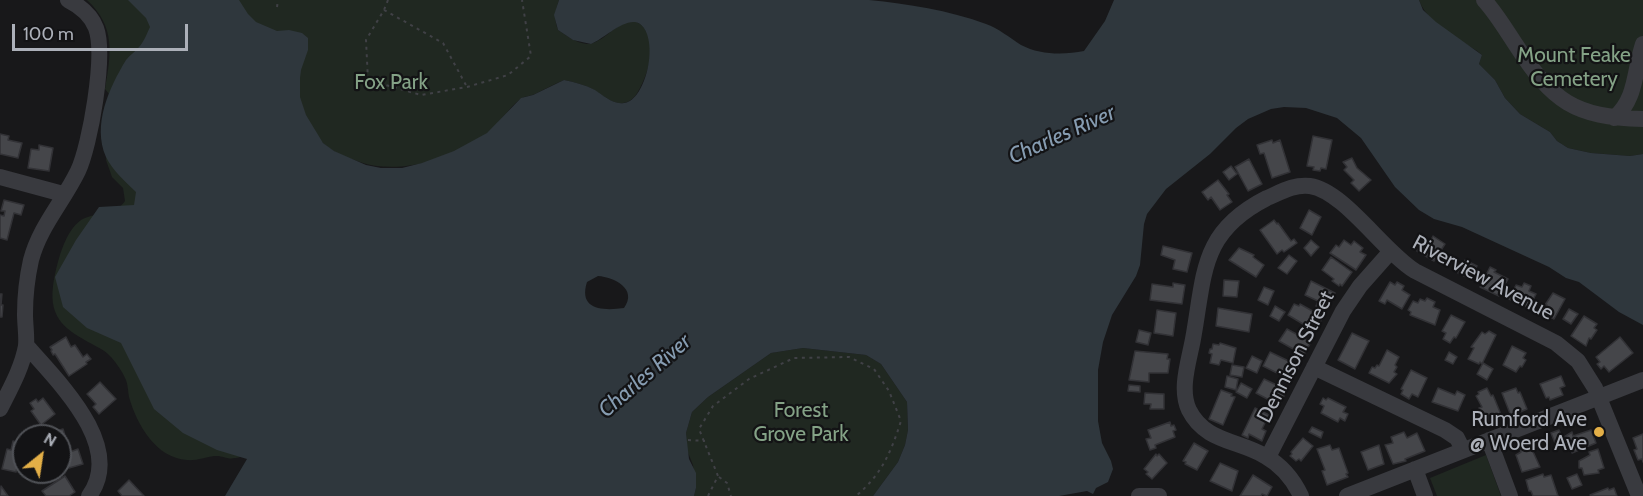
<!DOCTYPE html>
<style>
body{margin:0}
#map{position:relative;width:1643px;height:496px;overflow:hidden;background:#18181a;font-family:Cabin,sans-serif}
canvas{display:block}
.north{position:absolute;left:12px;top:424px;width:60px;height:60px;box-sizing:border-box;background:#131315;border:2px solid #505257;border-radius:50%;rotate:30deg;font-size:16px;font-weight:700;line-height:24px;text-align:center;color:#acb0b9}
.north::after{content:'';display:block;margin:auto;width:21px;height:27px;background:#e3af47;clip-path:polygon(50% 0,100% 100%,50% 72%,0 100%)}
.scale{position:absolute;left:12px;top:24px;width:176px;height:27px;box-sizing:border-box;border:3px solid #acb0b9;border-top:0;padding-left:8px;font-size:18px;line-height:21px;white-space:nowrap;color:#acb0b9;-webkit-text-stroke:4px #131315;paint-order:stroke}
</style>
<div id="map">
<canvas width="1643" height="496"></canvas>
<div class="north">N</div>
<div class="scale">100 m</div>
</div>
<script>
const context = document.querySelector('canvas').getContext('2d');
context.lineJoin = 'round';
function fillPath(path, color) { context.fillStyle = color; context.fill(path, 'evenodd'); }
function stroke(path, color, width, dash) { context.strokeStyle = color; context.lineWidth = width; context.lineCap = dash ? 'butt' : 'round'; context.setLineDash(dash || []); context.stroke(path); }
function drawText(font, color, halo, rows, align = 'center') {
  context.font = font + ' Cabin,sans-serif'; context.lineWidth = 4.5; context.setLineDash([]); context.textBaseline = 'middle'; context.strokeStyle = halo; context.fillStyle = color; for (const [text, x, y, turn = 0] of rows) {
    context.save(); context.translate(x, y); context.rotate((+turn || 0) * Math.PI / 180); context.textAlign = isNaN(turn) ? turn : align; if (halo) context.strokeText(text, 0, 0); context.fillText(text, 0, 0); context.restore();
  }
}
fillPath(new Path2D(`
 M87,0H559C555,11 554,19 558,30C567,36 576,43 587,44C605,45 622,12 640,24C651,32 651,46 650,58C648,70 645,78 640,88C637,94 631,103 623,103C613,105 603,95 594,90C585,85 575,82 564,80C554,84 545,89 535,94C531,96 526,96 522,98C513,103 499,123 490,131C459,158 399,176 360,162C345,157 331,152 320,140L240,457C226,461 225,455 214,456C206,457 196,461 187,460C156,458 137,425 129,397C128,392 128,385 126,380C122,371 117,364 111,357C106,351 99,348 92,344C66,330 49,319 53,286C56,266 65,226 85,218C101,212 115,215 125,201L123,188L112,177L106,160L107,142L140,47L127,60L109,94L105,89C111,54 116,27 87,0Z
 M1419,0H1643V154L1630,156L1591,153L1568,148L1557,141L1550,132L1520,114L1505,98L1495,80L1479,64L1482,55C1476,49 1468,46 1461,41C1445,32 1425,17 1419,0Z
 M803,348L866,355L881,364L907,402L908,430L905,445L898,462L873,496H694L696,488L693,465L687,450L686,433L692,412L708,397L771,353Z
 M1486,455L1501,496H1437L1430,478Z`), '#202821');
fillPath(new Path2D(`
 M128,0H239L248,14L256,22L277,31L289,30L302,33L308,38V50L301,70L300,78V97L306,115L323,143L334,151L366,165L381,168H402L422,163L454,151L487,133L521,98L533,95L564,80C575,82 585,85 595,90C603,95 613,105 624,103C646,101 660,39 640,24C627,15 604,39 591,44L573,40L558,30L554,15L559,0H869C908,4 948,10 986,24C998,28 1010,38 1021,45C1040,55 1064,55 1084,51L1105,21L1114,0H1419L1423,10L1436,22L1482,55L1479,64L1495,80L1505,98L1520,114L1550,132L1557,141L1568,148L1591,153L1630,156L1643,154V325L1619,312L1579,282L1566,278L1549,267L1462,227L1434,219L1419,210L1395,187L1361,138L1337,118L1306,108L1284,107L1271,109L1248,119L1236,128L1210,154L1166,189L1147,214L1144,224L1140,265L1136,276L1112,315L1103,342L1098,370V421L1102,443L1111,461L1113,469L1108,482L1096,488L1093,494L1087,491L1059,496H873L898,462L905,445L908,430L907,402L881,364L866,355L803,348L771,353L708,397L692,412L686,433L689,459L696,473V488L694,496H225L247,459L217,450L183,433L154,409L121,343L87,328L63,307L55,277L76,240L99,207L134,205L136,192C126,182 112,170 106,157C92,125 109,88 126,60C130,55 135,52 139,47C144,42 147,33 150,27L146,18ZM598,276C614,277 638,289 624,308C603,311 578,310 587,282Z`), '#2f373d');
const building = new Path2D(`
 M0,134L9,136L8,140L22,143L18,158L0,154Z
 M1313,136L1332,140L1326,169L1321,168L1320,171L1313,170L1314,167L1307,166Z
 M1272,140L1273,143L1280,140L1290,172L1272,178L1264,153L1260,154L1257,145Z
 M39,145L53,148L49,171L28,168L31,149L39,150Z
 M1352,158L1357,168L1371,180L1359,191L1351,183L1354,180L1344,170L1347,167L1343,162Z
 M1249,159L1262,184L1248,191L1235,167Z
 M1231,166L1237,174L1229,180L1223,172Z
 M1218,180L1229,194L1227,195L1232,202L1220,210L1211,197L1208,200L1202,192Z
 M4,200L24,205L21,215L14,213L7,240L0,238V215L4,216L5,211H1Z
 M1309,210L1321,217L1312,235L1300,228Z
 M1274,220L1277,224L1278,223L1291,241L1294,239L1297,243L1284,252L1282,250L1277,254L1260,230Z
 M1433,236L1445,244L1434,261L1417,251L1425,239L1430,242Z
 M1311,240L1319,247L1311,256L1304,248Z
 M1344,240L1351,245L1354,241L1363,248L1360,252L1366,255L1356,270L1330,253L1336,245L1339,247Z
 M1163,246L1192,253L1187,272L1173,269L1175,260L1161,255Z
 M1239,248L1254,255L1253,257L1264,265L1256,277L1229,260Z
 M1289,255L1297,261L1287,274L1278,268Z
 M1331,257L1352,272L1342,286L1340,284L1339,286L1332,281L1334,279L1322,270Z
 M1465,260L1477,266L1470,279L1458,273Z
 M1490,267L1496,270L1494,272L1508,279L1499,296L1480,287Z
 M1224,280L1239,281L1237,297L1223,296Z
 M1311,281L1335,293L1328,307L1326,306L1324,310L1316,306L1318,301L1305,295Z
 M1390,282L1395,285L1397,282L1404,286L1402,290L1410,295L1402,309L1387,300L1385,304L1379,301Z
 M1173,283L1185,285L1182,304L1150,300L1152,284L1173,287Z
 M1524,283L1531,286L1529,291L1536,294L1529,308L1509,299L1516,285L1522,287Z
 M1264,287L1274,291L1268,305L1258,300Z
 M1553,293L1565,299L1554,319L1543,313L1547,305H1545Z
 M0,294H2L1,305H3L2,317H0Z
 M1427,298L1435,302L1433,307L1440,310L1435,325L1410,315L1411,312L1408,310L1413,301L1418,303L1420,299L1425,301Z
 M1294,304L1299,306L1300,304L1323,317L1313,334L1306,330L1308,327L1288,315Z
 M1275,306L1285,312L1279,321L1270,316Z
 M1218,308L1252,314L1249,332L1216,326Z
 M1569,309L1578,314L1571,324L1563,319Z
 M1157,310L1176,313L1173,336L1154,333Z
 M1451,315L1465,322L1456,338L1454,337L1450,343L1443,339L1446,333L1442,331Z
 M1584,316L1597,324L1594,328L1597,330L1591,339L1589,338L1586,346L1571,336Z
 M1287,329L1311,342L1301,360L1292,355L1295,350L1279,341Z
 M1139,330L1151,333L1148,345L1136,342Z
 M1489,331L1496,335L1482,364L1480,362L1479,364L1468,359L1474,348L1471,347L1482,332L1485,334Z
 M1352,333L1369,341L1355,369L1338,360Z
 M66,337L71,347L75,345L83,357L87,354L91,359L86,362L87,364L69,376L55,354L53,355L51,351L52,350L50,347Z
 M1620,337L1633,353L1609,372L1604,366L1601,369L1597,364L1600,362L1596,357Z
 M1220,343L1236,348L1233,363L1221,360L1219,365L1210,363L1212,354L1209,353L1210,349H1212L1213,344L1219,345Z
 M1512,346L1526,353L1523,358L1526,360L1522,367L1520,366L1516,372L1503,365Z
 M1387,350L1399,357L1395,365L1397,367L1394,372L1397,374L1389,383L1369,373L1372,367L1375,368L1377,365L1379,366Z
 M1135,351L1168,354L1167,359H1170L1168,373H1149V382L1129,380Z
 M1270,352L1299,366L1289,384L1281,380L1283,376L1263,366Z
 M1449,352L1457,357L1453,364L1445,360Z
 M1252,356L1262,361L1257,373L1246,368Z
 M1483,363L1493,369L1487,380L1477,374Z
 M1232,365L1244,367L1242,377L1230,375Z
 M1411,370L1427,378L1418,397L1412,394L1409,399L1401,394L1403,390L1401,389Z
 M1227,376L1238,379L1236,390L1225,387Z
 M1561,376L1565,386L1560,388L1563,395L1550,400L1549,397L1546,398L1540,384Z
 M1264,379L1287,390L1278,408L1270,404L1271,401L1256,393Z
 M100,382L116,399L99,414L93,407L96,404L87,394Z
 M1241,383L1252,389L1247,398L1236,392Z
 M1129,385L1140,386V392L1128,391Z
 M1438,388L1455,395L1457,391L1465,395L1458,411L1432,402Z
 M1487,388L1491,396L1493,395L1502,417L1484,426L1478,414L1481,412L1479,408L1482,407L1476,396L1479,394L1478,392Z
 M1516,388L1518,393L1520,392L1527,409L1511,416L1502,393Z
 M1221,390L1232,394L1231,396L1235,397L1223,425L1209,419Z
 M1145,393L1164,394V409H1150L1151,404H1144Z
 M43,398L55,414L41,425L31,411L34,409L30,403L36,399L38,402Z
 M1323,398L1326,400L1328,398L1346,407L1343,412L1348,414L1345,421L1340,418L1338,422L1321,413L1324,406L1320,404Z
 M1255,408L1269,415L1262,429L1266,431L1262,441L1249,434L1248,438L1242,435Z
 M1170,422L1171,426L1174,425L1176,430L1173,431L1175,437L1155,445L1156,448L1150,450L1146,439L1151,438L1148,430Z
 M1312,427L1323,432L1321,438L1309,432Z
 M63,429L70,452L78,449L83,464L69,468L67,462L60,464V436H52L50,433Z
 M1559,430L1563,440L1555,443L1551,433Z
 M1591,430L1596,443L1572,453L1567,440L1565,441L1564,437L1572,432L1573,436Z
 M1404,432L1407,438L1417,433L1425,451L1405,459L1406,461L1393,464L1385,445L1393,443L1391,437Z
 M1643,434V462L1642,459L1638,460L1634,450L1637,449L1633,438Z
 M1303,438L1313,446L1301,461L1299,459L1296,461L1290,456L1292,454L1291,452Z
 M13,441L23,444L21,450H24V460L19,459L16,472L2,469L7,449L11,450Z
 M1194,443L1208,451L1197,470L1185,464L1186,462L1183,461Z
 M1330,445L1332,450L1339,448L1348,473L1346,474L1348,477L1327,485L1322,471L1325,470L1317,449Z
 M1379,445L1384,464L1368,470L1361,452Z
 M1530,445L1540,467L1522,472L1516,455L1521,452L1520,449Z
 M1598,449L1604,468L1598,470L1599,473L1584,475L1582,468H1579V461L1590,455L1589,452Z
 M1156,454L1157,456L1159,454L1167,463L1152,479L1146,474L1148,472L1144,469Z
 M1220,463L1238,471L1232,491L1210,481Z
 M1543,474L1544,477L1551,475L1558,496H1533L1531,491H1529L1526,480Z
 M1577,474L1582,485L1572,489L1567,478Z
 M1253,475L1272,487L1267,496L1262,494L1261,496H1240Z
 M65,476L75,492L69,496H46L42,491Z
 M129,480L144,496H122L118,491Z
 M1,486L8,496H0Z
 M1608,488L1609,490L1614,488L1617,496H1591L1590,495Z`);
fillPath(building, '#45464a');
stroke(building, '#323236', 1.5);
stroke(new Path2D(`
 M388,0L384,10L366,40L368,80L421,95L467,87L508,75L531,56L522,0
 M277,7L278,0
 M384,10L443,43L467,87
 M688,440L705,441
 M719,477L727,483L731,496
 M708,496L718,476L699,429L713,406L749,379L794,358L849,357L874,369L889,391L901,421C891,452 882,474 856,496`), '#404146', 2, [3, 4.5]);
stroke(new Path2D(`
 M1484,0C1496,13 1506,30 1516,45C1553,102 1574,117 1643,119
 M1614,118C1637,99 1634,70 1643,44
 M0,177L63,194
 M26,345C57,381 126,446 89,496
 M1314,367L1445,430L1457,438L1463,450
 M0,409C10,389 22,368 26,346C27,336 25,325 25,314C25,296 27,278 31,260C40,226 63,202 78,171C90,146 106,55 96,28C91,15 80,6 68,0
 M1489,440L1510,496
 M1268,457L1343,311L1360,286L1391,251
 M1415,469L1425,496
 M1139,496H1159
 M1301,496C1293,479 1281,465 1265,456C1238,440 1205,442 1189,410C1179,389 1189,361 1193,339C1205,273 1200,232 1267,198C1281,192 1294,184 1310,186C1344,191 1383,251 1415,271L1556,343L1578,361L1595,388L1639,496
 M1347,496L1643,380`), '#393a3f', 16);
for (const [x, y, r, color] of [
 [1599,432,6,"#e3af47"]
]) { const dot = new Path2D(); dot.arc(x, y, r, 0, 2 * Math.PI); context.fillStyle = color; context.fill(dot); stroke(dot, '#131315', 2); }
drawText('21px', '#84a286', '#131315', [
 ["Mount Feake",1574,56],
 ["Cemetery",1574,80],
 ["Fox Park",391,83],
 ["Forest",801,411],
 ["Grove Park",801,435]
]);
drawText('21px', '#acb0b9', '#131315', [
 ["Riverview Avenue",1483,278,28],
 ["Dennison Street",1296,357,-63]
]);
drawText('21px', '#acb0b9', '#131315', [
 ["Rumford Ave",1587,420],
 ["@ Woerd Ave",1587,444]
], 'right');
drawText('italic 22px', '#869cb1', '#131315', [
 ["Charles River",1062,135,-24],
 ["Charles River",645,376,-41]
]);
</script>
